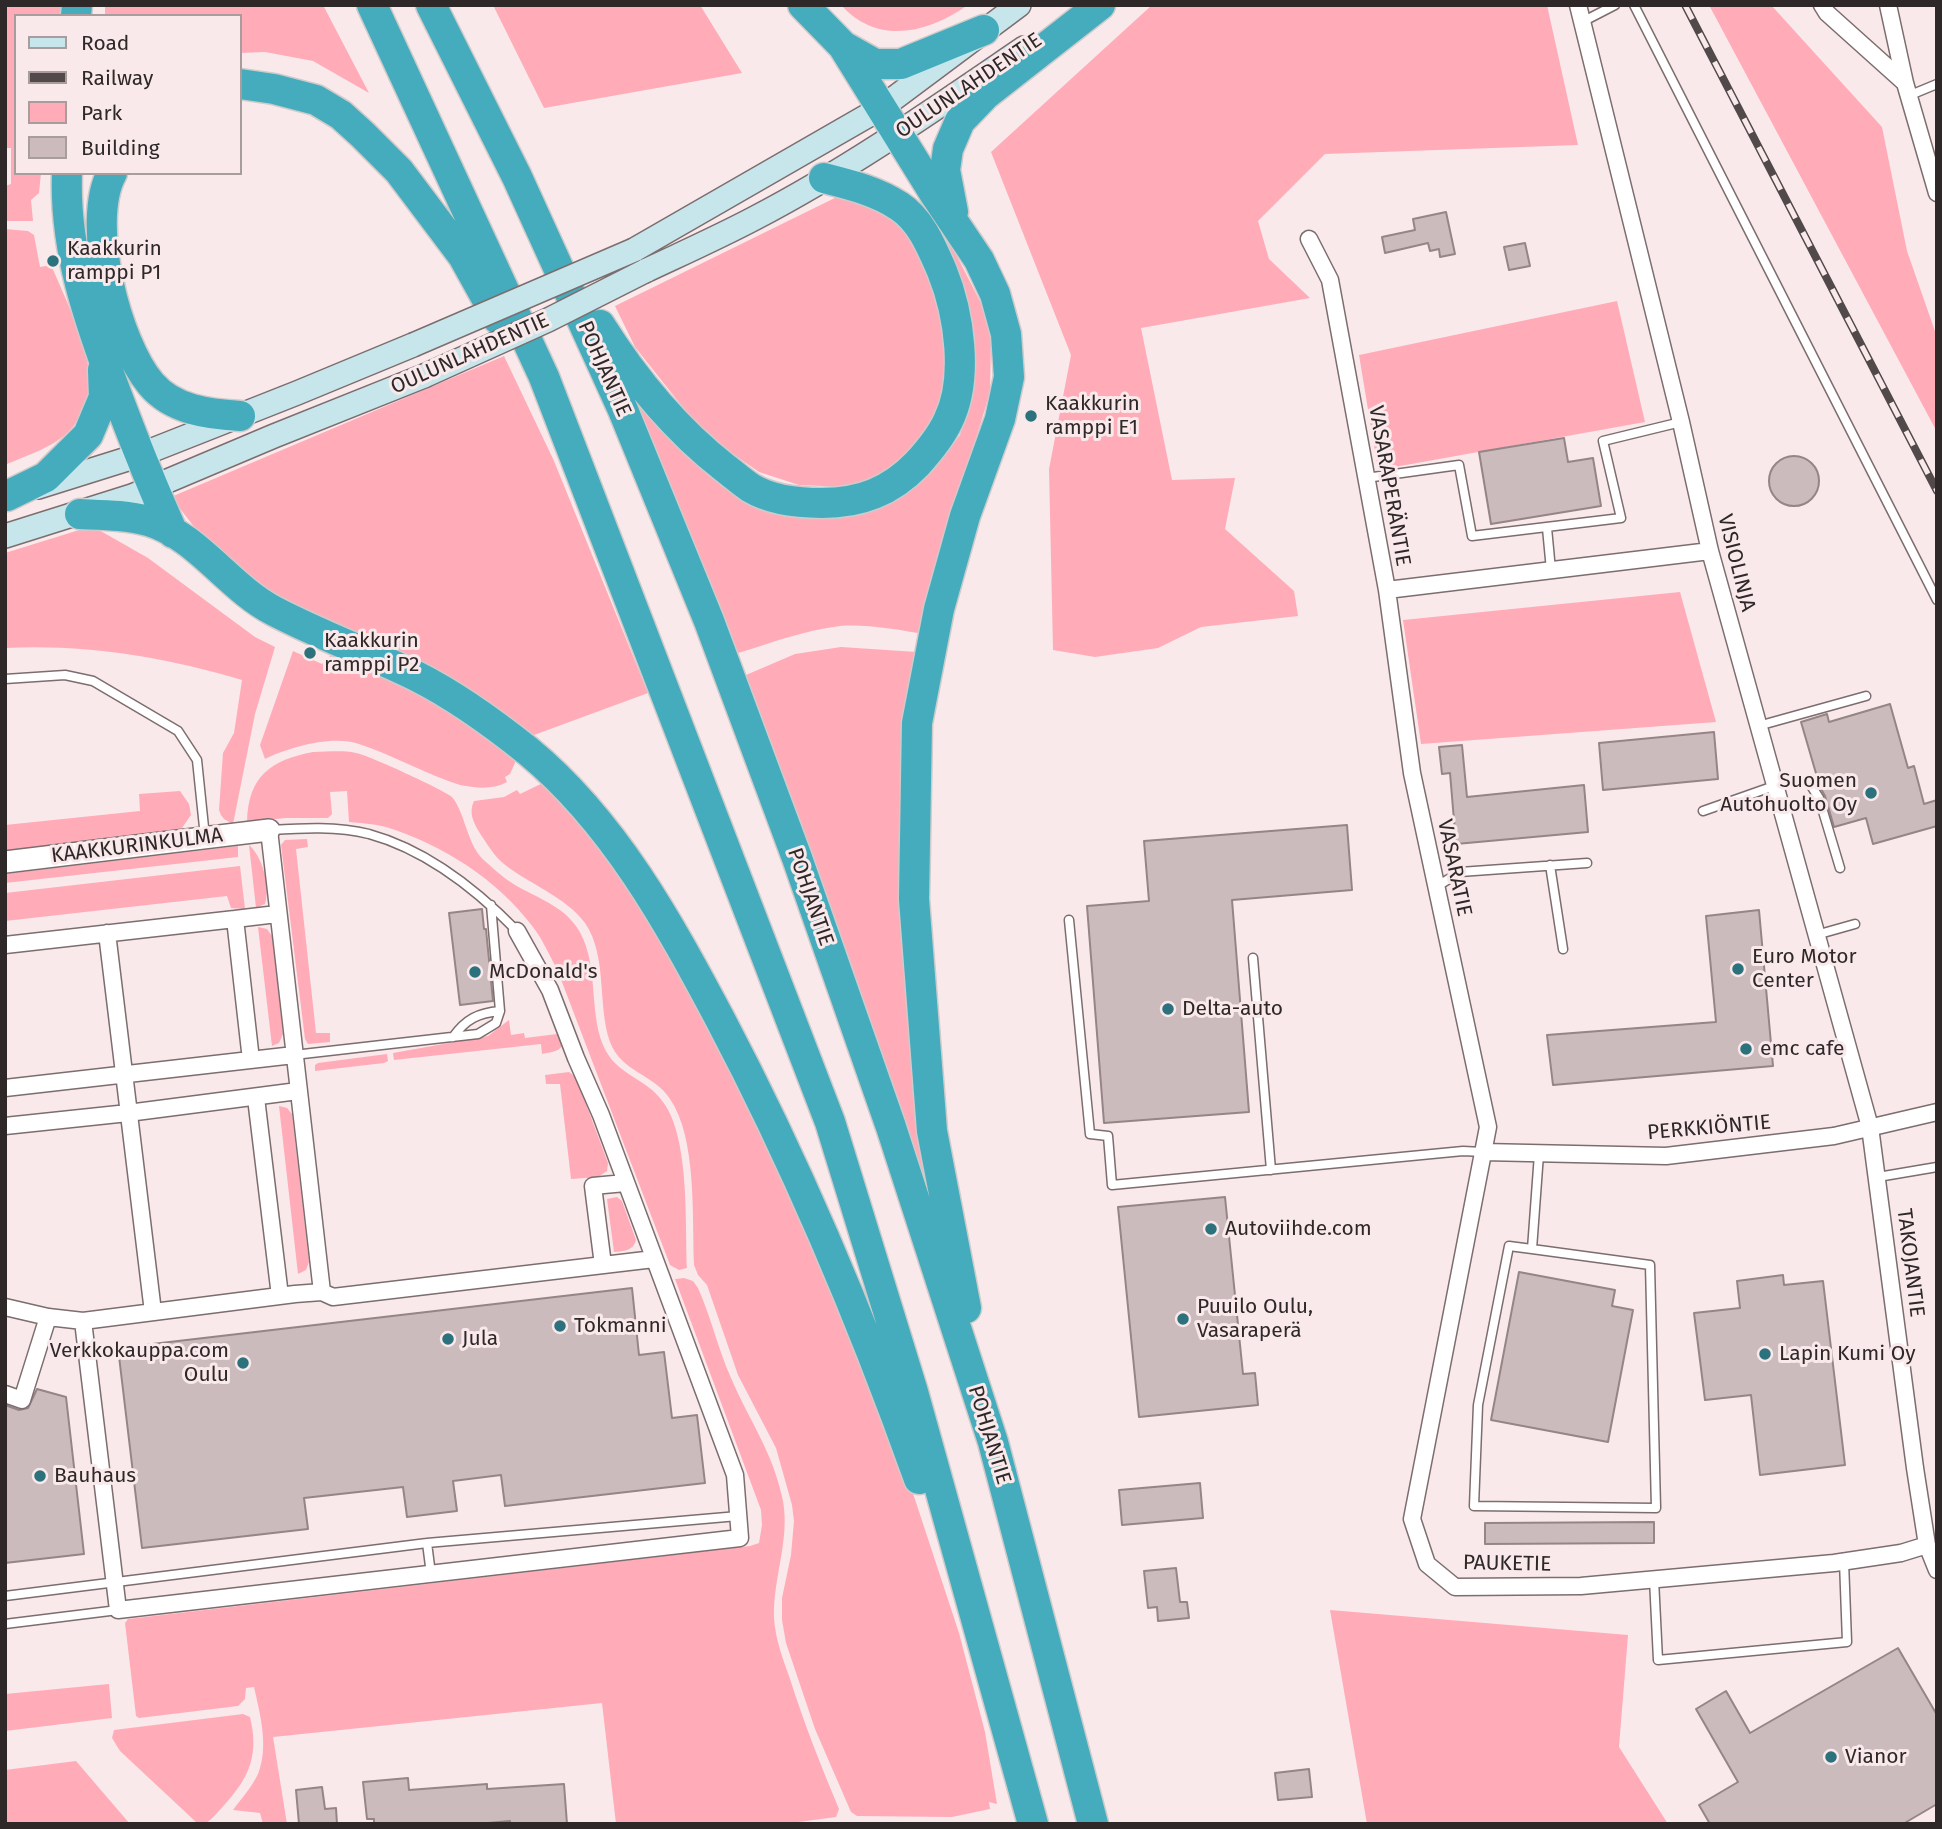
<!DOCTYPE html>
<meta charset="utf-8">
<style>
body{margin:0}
#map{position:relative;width:1942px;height:1829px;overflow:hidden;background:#fae9eb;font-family:"Fira Sans",sans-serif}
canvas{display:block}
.frame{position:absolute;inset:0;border:7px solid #2e2828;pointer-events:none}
.legend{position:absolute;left:14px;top:14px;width:228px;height:161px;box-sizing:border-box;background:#fae9eb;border:2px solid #a89c9d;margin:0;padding:9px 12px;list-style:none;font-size:21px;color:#2e2828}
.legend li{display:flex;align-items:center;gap:14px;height:35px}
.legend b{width:35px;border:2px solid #a89c9d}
</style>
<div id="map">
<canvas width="1942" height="1829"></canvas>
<div class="frame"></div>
<ul class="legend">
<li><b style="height:9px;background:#c7e6eb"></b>Road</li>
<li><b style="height:9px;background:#524a4a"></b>Railway</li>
<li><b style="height:19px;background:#ffacb8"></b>Park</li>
<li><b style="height:19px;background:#ccbbbd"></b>Building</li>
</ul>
</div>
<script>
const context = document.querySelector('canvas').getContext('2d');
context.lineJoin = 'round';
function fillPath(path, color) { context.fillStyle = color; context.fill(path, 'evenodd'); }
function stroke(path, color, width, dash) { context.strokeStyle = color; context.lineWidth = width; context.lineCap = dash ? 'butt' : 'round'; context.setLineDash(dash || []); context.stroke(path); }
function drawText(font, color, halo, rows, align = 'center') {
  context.font = font + ' "Fira Sans",sans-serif'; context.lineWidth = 6; context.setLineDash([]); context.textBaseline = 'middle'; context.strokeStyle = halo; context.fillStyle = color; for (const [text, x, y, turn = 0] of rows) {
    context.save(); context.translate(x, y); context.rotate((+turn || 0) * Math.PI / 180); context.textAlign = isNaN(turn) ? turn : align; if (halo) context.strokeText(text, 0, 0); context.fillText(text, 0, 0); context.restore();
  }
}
fillPath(new Path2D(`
 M5,5H63L61,16H16V173H41L39,193L31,200L33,221H5V186L11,184V148H5Z
 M105,5H323L369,93L313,61L265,52L240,53V16H105Z
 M493,5H700L742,73L544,108Z
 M841,5H968C928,33 878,46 841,5Z
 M1152,5H1547L1578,145L1325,154L1258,221L1269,259L1310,298L1141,328L1172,480L1235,478L1225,529L1294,591L1298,616L1201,627L1158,648L1095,657L1053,650L1049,469L1071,355L991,152Z
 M1709,5H1771L1882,127L1907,251L1937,337V432Z
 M903,164L926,196L982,305L991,340L990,392L918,633C892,629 866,624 840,626C805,630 771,643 738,653L618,367L732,487L888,501L929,475L960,435L974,386L969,306Z
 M847,192L888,209L914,238L941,293L949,365L936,422L913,453L883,476L845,487L799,485L759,472L704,434L635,347L615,306Z
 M5,229L28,231L34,235L40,267L51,265C65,297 87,344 90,378C91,397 81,419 68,432C52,448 25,456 5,465Z
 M1617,301L1645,422L1378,470L1359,355Z
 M504,356L554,461L648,693L534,735L470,691L275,598L212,550L171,497Z
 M92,526L148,558L255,637L275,647L255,714L233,824L224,819L221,815L219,810L223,753L234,733L242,680C165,657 86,644 5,648V553Z
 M1680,592L1716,722L1421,744L1403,620Z
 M841,647L917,652L903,896L930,1200L746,675L795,654Z
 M293,651L322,664L330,656L372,668L461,713L518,756L510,774L505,777L507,782C492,790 476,788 460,785C425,774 393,755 359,744C332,735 290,747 265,759L260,745Z
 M313,752C327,752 342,750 356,753C366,754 446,791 452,797C466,814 467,847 486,862C495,870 505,879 515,885C536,897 562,906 576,926C600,960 588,1008 603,1045C616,1076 646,1077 663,1102C690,1138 685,1223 687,1268L679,1270L670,1265L557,969C549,955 543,940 533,927C497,879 443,845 386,827C374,824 361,823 349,822L347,791L330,792L332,814L328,818H286L247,822C248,776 271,760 313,752Z
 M547,781L609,850L764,1123L879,1390L959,1633L985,1732L997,1804L989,1802L990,1809L952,1817L857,1816L851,1812L815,1729L786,1643L782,1620V1598L791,1555L794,1521L792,1505L776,1448L738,1375L707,1285L698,1275L694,1265C692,1218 697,1138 670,1099C654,1074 621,1072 610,1042C597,1005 608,957 585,923C566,897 529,884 504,864C494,856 488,845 481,835C474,824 468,813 474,801L504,797L517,790L520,794Z
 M180,791L189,804L191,815L182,828L175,831L5,851V825L140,811L139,794Z
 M307,839L308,847L296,849L316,1033H330V1042L308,1044L305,1039L281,845L285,840Z
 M249,845C262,856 271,886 265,904L256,908Z
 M238,846V857L5,883V874Z
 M240,866L245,909L231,908L227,896L5,921V893Z
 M258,927L267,929L272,936L283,1034L279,1043L272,1046Z
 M509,1020L511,1035L524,1033L525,1038L557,1034L564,1042C561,1052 551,1052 542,1054L541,1044L394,1060L393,1053L488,1036Z
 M387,1054L388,1061L384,1063L315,1071V1065L318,1063Z
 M569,1072L576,1077L608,1163L607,1171L598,1177L571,1179L560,1084H546L545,1075Z
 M279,1106L287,1108L292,1114L309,1262L306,1270L298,1274Z
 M617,1197L622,1201L636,1240C633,1251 624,1251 614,1252L607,1199Z
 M684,1278L693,1281L698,1288C711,1317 718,1349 731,1378C750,1422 773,1452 783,1501C790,1540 773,1578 774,1617C775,1639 783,1659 790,1679C804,1723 821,1766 839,1809L836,1817L783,1824H616L602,1703L273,1737L287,1824H263L260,1813L233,1810C241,1799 252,1787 258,1774C269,1746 260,1714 254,1687L246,1688L245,1699L238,1706L139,1718L136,1716L125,1623L128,1619L750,1546L759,1543L762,1525L761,1510L675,1279Z
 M1330,1610L1628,1635L1619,1747L1668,1824H1367Z
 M109,1684L112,1718L5,1731V1694Z
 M243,1714L250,1717C259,1754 250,1776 226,1803C219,1810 214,1818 206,1823L196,1822L120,1751L112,1738L114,1730Z
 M76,1761L130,1824H5V1770Z`), '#ffacb8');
const building = new Path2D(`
 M1446,212L1455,254L1440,257L1439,249L1430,251L1428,243L1385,253L1382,237L1415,230L1413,219Z
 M1525,243L1530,266L1509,270L1504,247Z
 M1564,438L1568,462L1593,458L1601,506L1491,524L1479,452Z
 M1769 481a25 25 0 1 1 50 0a25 25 0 1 1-50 0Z
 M1890,704L1908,768L1914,766L1924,804L1937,800V826L1873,844L1866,818L1834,827L1825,796L1820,787L1801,722L1827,714L1829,722Z
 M1714,732L1718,779L1603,790L1599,743Z
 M1462,745L1467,797L1584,785L1588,832L1456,844L1450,773L1442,774L1439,747Z
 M1347,825L1352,890L1232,900L1249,1112L1104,1123L1087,906L1149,901L1144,841Z
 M482,909L484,929H486L493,1001L460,1005L449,913Z
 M1759,910L1773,1066L1553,1085L1547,1035L1716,1022L1706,916Z
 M1225,1197L1243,1374L1255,1373L1258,1405L1139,1417L1118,1207Z
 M1519,1272L1615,1290L1612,1306L1633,1310L1608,1442L1491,1420Z
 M1783,1275L1784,1285L1823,1281L1845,1465L1760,1475L1751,1395L1705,1400L1694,1313L1740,1308L1737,1281Z
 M632,1288L639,1355L664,1352L672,1418L697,1415L705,1483L505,1506L501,1475L453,1481L457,1511L407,1517L403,1487L304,1498L308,1529L142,1548L118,1348Z
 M37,1389L66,1397L84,1554L5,1563V1405L19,1410L28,1408Z
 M1200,1483L1203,1518L1122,1525L1119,1490Z
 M1654,1522V1543L1485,1544V1523Z
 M1176,1568L1180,1602H1187L1189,1618L1158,1621L1157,1607L1148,1608L1144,1571Z
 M1898,1648L1937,1715V1804L1903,1824H1710L1699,1805L1738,1782L1696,1709L1726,1691L1750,1733Z
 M1309,1769L1312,1797L1278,1800L1275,1773Z
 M408,1778L409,1790L487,1784V1789L564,1784L567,1824H510V1821L477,1824H374V1819H367L363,1782Z
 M322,1787L325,1809L336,1808L337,1824H299L296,1790Z`);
fillPath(building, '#ccbbbd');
stroke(building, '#958587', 2);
const service = new Path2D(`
 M1634,5L1937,600
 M1582,22L1615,5
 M1908,96L1937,84
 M1366,478L1459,465L1472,536L1621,518L1603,441L1681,422
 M1547,528L1551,570
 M5,679L65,675L93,681L178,731L197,760L205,837
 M1758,726L1866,696
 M1703,811L1794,779L1810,784L1819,798L1840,868
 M271,830C303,828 337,826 369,834C427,850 476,889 517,931
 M1550,865L1563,949
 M1436,887L1460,872L1587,863
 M1069,920L1090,1134L1108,1136L1112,1185L1463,1151L1483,1152
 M1816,935L1855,924
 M1253,958L1271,1170
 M453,1037C466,1019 478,1013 500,1011
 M294,1055L478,1034L496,1023L500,1011L491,905
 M1878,1177L1937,1167
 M1532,1249L1509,1246L1478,1405L1474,1506L1656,1508L1650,1265L1532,1249L1539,1154
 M427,1543L431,1574
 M1654,1579L1658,1660L1847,1642L1844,1561
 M5,1596L427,1543L738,1516
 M5,1624L118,1610`);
const minor = new Path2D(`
 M1578,5L1681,422L1710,551L1870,1127L1915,1468L1927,1545L1937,1570
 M1822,5L1827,13L1905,83
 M1888,5L1905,83L1937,193
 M1309,239L1330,280L1387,590L1710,551
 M1387,590L1412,773L1488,1127L1412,1519L1427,1564L1455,1587L1581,1586L1834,1563L1901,1553L1927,1545
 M269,830L322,1292
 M107,933L153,1312
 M5,945L235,919
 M251,1060L235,919L277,914
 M5,1088L294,1055
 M256,1098L280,1296
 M5,1126L128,1113L298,1091
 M1483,1152L1666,1156L1834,1136L1937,1112
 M603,1265L593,1186L625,1183
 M5,1307L48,1317L83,1321L295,1294L322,1292L333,1297L654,1259
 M83,1321L118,1610L740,1538L735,1475L601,1115L576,1058L550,990L517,931
 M5,1394L22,1400L48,1317`);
const tertiary = new Path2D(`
 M5,862L269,830`);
const secondary = new Path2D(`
 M634,250L881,108L1019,5
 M645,271C681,254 719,237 755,218C849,169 936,108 1024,48
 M38,487L140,455L297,393L413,345
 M5,536L132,496L274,436L424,376`);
const motorway = new Path2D(`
 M372,5L544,377L830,1122L913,1392L1033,1824
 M431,5L517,177L623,410L709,621L797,858L891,1127L993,1442L1093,1824
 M803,5L843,46L936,196L979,260L995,294L1006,334L1009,377L1000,419L965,516L939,609L917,723L914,899L932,1131L966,1308
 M76,16L77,5
 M843,46L875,64H901L984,30
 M240,84L274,89L316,100L341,115L363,135L399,171L463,256L498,319
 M67,173C64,249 89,321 115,390C133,438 152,486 173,533
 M112,173C85,222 116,343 151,384C173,410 208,414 240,416
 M953,212L945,170L948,149L960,121L985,95L1100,5
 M600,325C634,379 675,429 725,468C733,474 742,482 751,488C771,500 799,503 822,503C861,503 891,491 917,464C928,452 941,436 948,421C969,379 959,313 942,271C932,248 921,220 899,206C876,191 851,185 824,178
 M7,496L46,477L88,435L104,397L103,370
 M80,514C103,515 126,515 148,521C198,536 228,587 274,611C320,635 369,653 416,676C456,696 493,723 528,751C614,822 669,923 720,1019C798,1167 863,1322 919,1479`);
stroke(service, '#7c6d6e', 11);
stroke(minor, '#7c6d6e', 19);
stroke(tertiary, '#7c6d6e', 24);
stroke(secondary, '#7c6d6e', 26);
stroke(motorway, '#cdcbcb', 33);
stroke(service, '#fff', 8);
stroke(minor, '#fff', 16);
stroke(tertiary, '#fff', 21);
stroke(secondary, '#c7e6eb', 23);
stroke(motorway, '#44acbc', 30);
const rail = new Path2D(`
 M1685,5L1937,491`);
stroke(rail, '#524a4a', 8);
stroke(rail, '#fae9eb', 5, [16]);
const secondaryBridge = new Path2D(`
 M413,345L634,250
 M424,376L548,320L645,271`);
stroke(secondaryBridge, '#7c6d6e', 26, []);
stroke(secondaryBridge, '#c7e6eb', 23);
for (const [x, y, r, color] of [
 [53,261,7,"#2b727d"],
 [1031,416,7,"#2b727d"],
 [310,653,7,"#2b727d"],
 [1871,793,7,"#2b727d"],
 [1738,969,7,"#2b727d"],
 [475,972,7,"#2b727d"],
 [1168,1009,7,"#2b727d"],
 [1746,1049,7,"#2b727d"],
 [1211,1229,7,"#2b727d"],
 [1183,1319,7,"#2b727d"],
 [560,1326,7,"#2b727d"],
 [448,1339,7,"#2b727d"],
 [1765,1354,7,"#2b727d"],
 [243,1363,7,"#2b727d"],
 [40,1476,7,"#2b727d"],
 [1831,1757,7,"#2b727d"]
]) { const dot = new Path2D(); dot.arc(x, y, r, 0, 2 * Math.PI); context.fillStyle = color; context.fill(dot); stroke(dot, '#fae9eb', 2.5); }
drawText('21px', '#2e2828', '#fae9eb', [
 ["OULUNLAHDENTIE",969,86,-34],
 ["OULUNLAHDENTIE",470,354,-24],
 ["POHJANTIE",604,369,66],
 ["VASARAPERÄNTIE",1389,486,80],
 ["VISIOLINJA",1736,563,76],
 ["KAAKKURINKULMA",137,846,-7],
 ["VASARATIE",1454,868,78],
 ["POHJANTIE",810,897,71],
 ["PERKKIÖNTIE",1709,1128,-5],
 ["TAKOJANTIE",1910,1263,83],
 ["POHJANTIE",989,1435,73],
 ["PAUKETIE",1507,1564,1]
]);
drawText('21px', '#2e2828', '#fae9eb', [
 ["Kaakkurin",67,249],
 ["ramppi P1",67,273],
 ["Kaakkurin",1045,404],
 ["ramppi E1",1045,428],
 ["Kaakkurin",324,641],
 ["ramppi P2",324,665],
 ["Suomen",1857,781,"right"],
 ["Autohuolto Oy",1857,805,"right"],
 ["Euro Motor",1752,957],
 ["Center",1752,981],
 ["McDonald's",489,972],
 ["Delta-auto",1182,1009],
 ["emc cafe",1760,1049],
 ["Autoviihde.com",1225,1229],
 ["Puuilo Oulu,",1197,1307],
 ["Vasaraperä",1197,1331],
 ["Tokmanni",574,1326],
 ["Jula",462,1339],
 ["Verkkokauppa.com",229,1351,"right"],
 ["Oulu",229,1375,"right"],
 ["Lapin Kumi Oy",1779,1354],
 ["Bauhaus",54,1476],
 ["Vianor",1845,1757]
], 'left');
</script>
